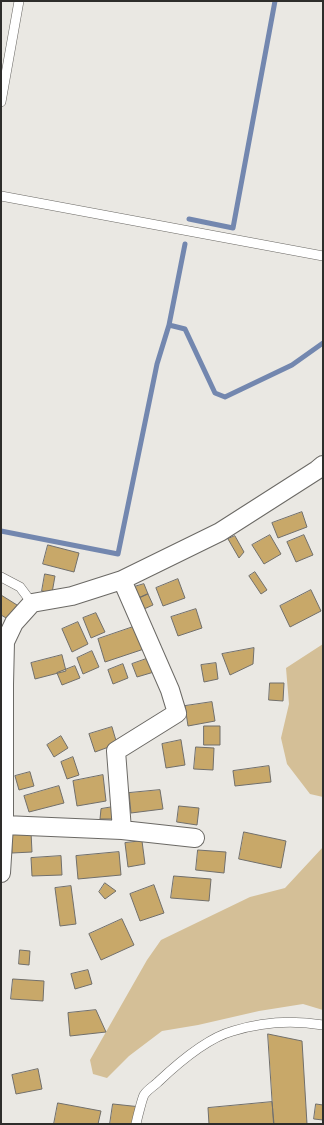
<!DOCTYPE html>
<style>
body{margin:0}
#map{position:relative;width:324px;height:1125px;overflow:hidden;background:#eae8e3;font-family:"DM Sans",sans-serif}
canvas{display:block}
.frame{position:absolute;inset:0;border:2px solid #2e2d2b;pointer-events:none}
</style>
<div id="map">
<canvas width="324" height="1125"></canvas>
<div class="frame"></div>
</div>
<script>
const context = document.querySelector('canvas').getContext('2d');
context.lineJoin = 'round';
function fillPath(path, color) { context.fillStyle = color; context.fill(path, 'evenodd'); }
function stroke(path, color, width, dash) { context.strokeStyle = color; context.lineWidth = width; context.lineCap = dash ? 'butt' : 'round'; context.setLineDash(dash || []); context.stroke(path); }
fillPath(new Path2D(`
 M323,644V797L310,794L287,764L281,738L289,704L286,668Z
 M323,847V1010L303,1004L259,1011L198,1025L162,1031L129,1056L107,1078L93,1074L90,1060L147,960L161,940L250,897L285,888Z`), '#d4bf97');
stroke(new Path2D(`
 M189,219L233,228L275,1
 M169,325L185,329L215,393L225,397L292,365L323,343
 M1,531L118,554L157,364L169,325L185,244`), '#7387af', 5);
const building = new Path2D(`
 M302,512L307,527L278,538L272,523Z
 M270,535L281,554L264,564L252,545Z
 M304,535L313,555L296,562L287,542Z
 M235,536L244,552L239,558L228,539Z
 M48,545L79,553L74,572L43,564Z
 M255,572L267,590L261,594L249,576Z
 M45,574L55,576L52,593L42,591Z
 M178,579L185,598L163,606L156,588Z
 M144,584L148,594L139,598L134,587Z
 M311,590L321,611L290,627L280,606Z
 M148,594L153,605L144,609L139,598Z
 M1,595L17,605L8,619L1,615Z
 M196,609L202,628L178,636L171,617Z
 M96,613L105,632L91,638L83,618Z
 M78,622L88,644L72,652L62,629Z
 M136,626L144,649L105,662L98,639Z
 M254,648L253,664L230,675L222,654Z
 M92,651L99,667L83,674L77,658Z
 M62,655L66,671L35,679L31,663Z
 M149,658L154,672L137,677L132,664Z
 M216,663L218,679L204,682L201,665Z
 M123,664L128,678L113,684L108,670Z
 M75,666L80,678L62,685L57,673Z
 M270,683H284L283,701L269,700Z
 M212,702L215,721L188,726L185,706Z
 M204,726H220V745H204Z
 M112,727L117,744L95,752L89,734Z
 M61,736L68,748L54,757L47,745Z
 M181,740L185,765L166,768L162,744Z
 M196,747L214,748L213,770L194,769Z
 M73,757L79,775L67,779L61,762Z
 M269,766L271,782L235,786L233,771Z
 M30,772L34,786L19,790L15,776Z
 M103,775L106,801L77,806L73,781Z
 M59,786L64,803L29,812L24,796Z
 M160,790L163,809L131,813L129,793Z
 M179,806L199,808L197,825L177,822Z
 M113,807V819H100L101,809Z
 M31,832L32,852L12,853L11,833Z
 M244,832L286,841L281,868L239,859Z
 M142,841L145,864L128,867L125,843Z
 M198,850L226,852L224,873L196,870Z
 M119,852L121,875L78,879L76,856Z
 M61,856L62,875L32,876L31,858Z
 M174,876L211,879L209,901L171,898Z
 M105,883L116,891L105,899L99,892Z
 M154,885L164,913L140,921L130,894Z
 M71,886L76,924L60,926L55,888Z
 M122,919L134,945L101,960L89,934Z
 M20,950L30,951L29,965L19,964Z
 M88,970L92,984L75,989L71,974Z
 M13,979L44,981L43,1001L11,999Z
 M96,1010L106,1032L70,1036L68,1013Z
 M268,1034L302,1041L307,1124H274Z
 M38,1069L42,1089L16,1094L12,1075Z
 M272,1102L274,1124H209L208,1108Z
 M58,1103L101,1111L98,1124H54Z
 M113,1104L141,1107L139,1124H110Z
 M316,1104L323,1105V1120L314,1119Z`);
fillPath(building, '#c8a869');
stroke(building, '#716f6b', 1);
const lane = new Path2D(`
 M1,102L19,1
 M1,196L323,256
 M1,577L20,587L32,603
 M136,1124C137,1119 142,1099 144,1095C147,1090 154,1086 158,1082C177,1064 207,1038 233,1031C262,1022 293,1020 323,1025`);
const street = new Path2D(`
 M4,825L122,830L195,838
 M122,830L116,751L177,713L170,690L122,580
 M1,873L4,825V684L5,642L14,623L32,603L72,596L122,580L220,532L317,470L323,465`);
stroke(lane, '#6b6965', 10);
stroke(street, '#6b6965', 20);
stroke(lane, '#fff', 9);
stroke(street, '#fff', 18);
</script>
